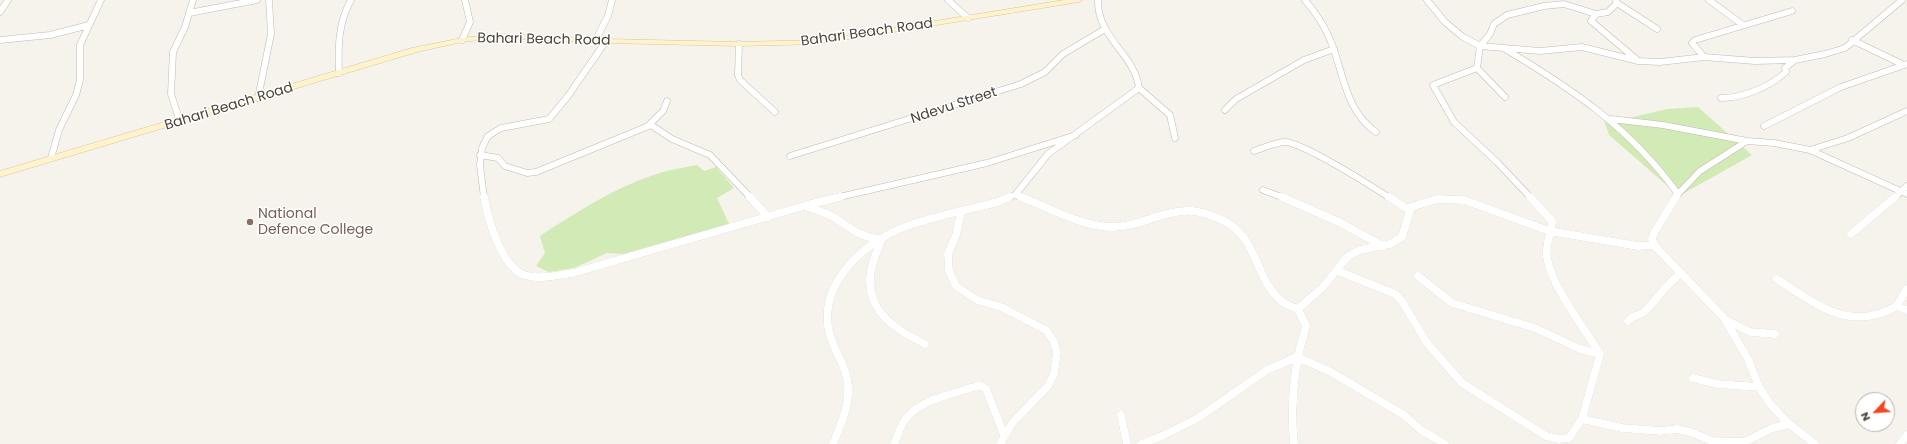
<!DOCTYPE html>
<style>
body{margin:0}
#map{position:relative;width:1907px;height:444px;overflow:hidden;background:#f6f3ec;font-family:Poppins,sans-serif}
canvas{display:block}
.north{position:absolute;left:1855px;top:392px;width:40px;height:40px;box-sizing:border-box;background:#fff;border:1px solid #b7b4b0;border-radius:50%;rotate:245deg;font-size:11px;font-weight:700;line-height:16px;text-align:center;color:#4b4439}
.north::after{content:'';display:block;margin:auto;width:14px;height:18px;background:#fc3f1d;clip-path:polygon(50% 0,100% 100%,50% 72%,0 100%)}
</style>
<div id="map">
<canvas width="1907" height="444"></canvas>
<div class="north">N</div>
</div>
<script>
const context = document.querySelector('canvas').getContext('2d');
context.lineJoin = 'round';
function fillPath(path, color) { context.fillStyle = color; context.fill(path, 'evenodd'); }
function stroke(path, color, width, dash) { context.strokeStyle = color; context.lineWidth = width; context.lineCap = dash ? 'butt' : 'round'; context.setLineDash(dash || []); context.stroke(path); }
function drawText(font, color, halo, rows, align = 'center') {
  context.font = font + ' Poppins,sans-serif'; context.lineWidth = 3; context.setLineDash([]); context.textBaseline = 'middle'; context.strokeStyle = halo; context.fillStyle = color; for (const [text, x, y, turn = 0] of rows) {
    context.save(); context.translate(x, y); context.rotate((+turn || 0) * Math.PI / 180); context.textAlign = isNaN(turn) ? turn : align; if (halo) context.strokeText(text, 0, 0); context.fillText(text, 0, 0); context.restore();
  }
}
fillPath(new Path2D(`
 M1698,107L1752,155L1679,196L1609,135L1604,120H1620L1668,109Z
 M697,165L704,171L716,167L734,188L717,198L729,224L624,254L607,253L574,268L549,272L536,266L545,253L540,236C578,211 619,185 663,172C674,169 686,167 697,165Z`), '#d2eab5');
const streetFar1 = new Path2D(`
 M948,0L968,18
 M1305,0C1316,13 1325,26 1331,42C1344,74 1345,110 1376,132
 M1427,0L1445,22L1463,37L1480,46L1540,51L1582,47L1638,61L1660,62L1704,57L1755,61L1795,60L1825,54L1845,48L1902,0
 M1616,0L1617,3L1608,12L1596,14L1591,21L1636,59
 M1709,0L1743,25
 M1617,3L1657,29
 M0,12L8,0
 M189,13L257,0
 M0,40L50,35L89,25
 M462,40L470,22L465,0
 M1852,40L1904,65
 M595,41L608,16L612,0
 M739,44L738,75L740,80L775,112
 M1505,49C1574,90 1630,128 1678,194L1675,198
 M1704,57L1692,43L1695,40L1792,11
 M1477,68L1505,97
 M339,73C338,48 338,23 351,0
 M1139,88L1170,115L1175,138
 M258,98L271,34L269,0
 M1721,98C1743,98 1769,87 1786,72L1785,68L1795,60
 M1225,110L1236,99L1304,60L1334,49
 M1611,119L1663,125L1747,141L1774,143L1810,150L1907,194
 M180,122L171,94L173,52L185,27L193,0
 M649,125L663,111L667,101
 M1764,126L1841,87L1907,64
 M1810,150L1848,138L1907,111
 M1254,151C1263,148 1274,143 1284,142C1301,141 1373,187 1390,198
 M480,155L498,158L505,166L527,173L536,172L651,125L672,139L710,155L751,198
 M790,156L1021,84L1045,72L1063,54L1105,29
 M51,158L59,130L76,95L80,80V45L101,0
 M1263,190L1284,198
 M1678,194L1700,171L1747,141
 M1015,195L1024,198
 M484,198L480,165L482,148L488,136L501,128L549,119L568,96L606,41
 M835,198L987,163L1076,135
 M1007,198L1015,195L1048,154L1139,88C1135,54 1097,38 1098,0
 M1531,198L1497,162L1454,122L1433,85L1477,68L1480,46L1490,34L1494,24L1507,15L1544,6L1564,4L1596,14
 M1894,198L1907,186`);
const street = new Path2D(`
 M484,197C488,219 501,266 524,275C539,280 557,275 573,273L811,204L840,197
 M750,197L768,217
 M1021,197C1050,208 1082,227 1113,227C1138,227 1160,212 1184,211C1197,210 1211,215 1222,220C1260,237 1254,282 1284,303C1288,306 1294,307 1298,309
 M1282,197L1339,222L1383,246
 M1389,197L1409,210
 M1676,197L1654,233L1652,239L1654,245L1724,318L1748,359L1759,387L1770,404L1789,424L1815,444
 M804,206C814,209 824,212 833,217C849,226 863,241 883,238
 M961,212L956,235L948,254L949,271L956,286L977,300L1001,307L1046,330L1053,340L1057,352L1054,374L1048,386L1013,422L1000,444
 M1851,234L1895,197
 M881,240C877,253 870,266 870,279C869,314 898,331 925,344
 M1338,271L1395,294L1402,301L1427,343L1462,383L1546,436L1559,439L1569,438L1582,419L1600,354C1585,329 1551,286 1547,257C1545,244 1552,231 1552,221L1530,197
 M1418,276L1452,303L1535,328L1580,349L1600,354
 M1777,279C1807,298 1840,326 1878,314C1884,312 1893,310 1897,305C1901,300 1903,294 1907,289
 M1896,306L1907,310
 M1628,321C1632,315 1639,316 1644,312C1658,299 1664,286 1680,274
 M1728,321L1750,332L1775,334
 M1693,378L1717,384L1759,387
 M1121,415L1127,444
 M1582,419L1622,428L1661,431L1677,429L1693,433L1712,441L1744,442L1773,428L1789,424
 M833,444C844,417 855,394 843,366C838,354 832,344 829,332C818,281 868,238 913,224C940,215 970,209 998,202L1009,197
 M894,444C898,435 901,423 908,416C925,398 957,393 980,385L986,389L1004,435
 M1141,444L1162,436L1198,418L1267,370L1297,357L1329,371L1404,415L1421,430L1445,444
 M1294,444C1290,404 1294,364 1306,326L1298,309L1324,286L1347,257L1360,250L1390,244L1402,237L1411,207L1437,199L1464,200L1549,231L1638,246L1654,245
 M1900,444L1907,435`);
const secondary = new Path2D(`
 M1064,0H1083L1079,2L819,44L739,46L606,43L500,38L462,42L417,52L0,177V171L412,48L462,38L500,34L606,39L739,42L819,40Z`);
stroke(streetFar1, '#c2bbae', 7);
stroke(street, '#c2bbae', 8);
stroke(secondary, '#d6c79b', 1);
stroke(streetFar1, '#fff', 6);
stroke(street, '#fff', 8);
fillPath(secondary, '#fff3cd');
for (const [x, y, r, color] of [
 [250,222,4,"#8d6e63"]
]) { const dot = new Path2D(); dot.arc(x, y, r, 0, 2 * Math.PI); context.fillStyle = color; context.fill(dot); stroke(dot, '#fff', 1.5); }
drawText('14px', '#4b4439', '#fff', [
 ["Bahari Beach Road",867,33,-8],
 ["Bahari Beach Road",544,40,1],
 ["Ndevu Street",954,106,-18],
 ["Bahari Beach Road",229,107,-17]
]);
drawText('14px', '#785e54', '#fff', [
 ["National",258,214],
 ["Defence College",258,230]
], 'left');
</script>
